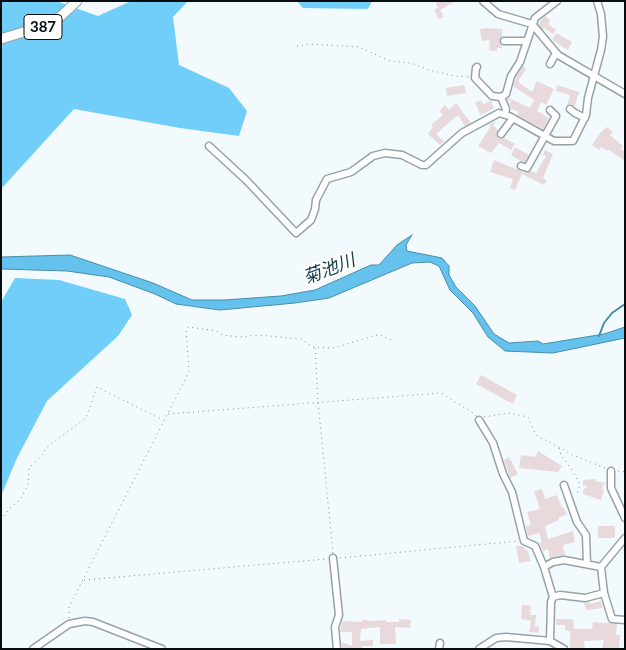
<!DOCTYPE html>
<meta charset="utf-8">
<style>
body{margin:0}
#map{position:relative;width:626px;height:650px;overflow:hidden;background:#f2fafe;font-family:Lato,sans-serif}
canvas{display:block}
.frame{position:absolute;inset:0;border:2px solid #090d0f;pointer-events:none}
</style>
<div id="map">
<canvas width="626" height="650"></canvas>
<div class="frame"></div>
</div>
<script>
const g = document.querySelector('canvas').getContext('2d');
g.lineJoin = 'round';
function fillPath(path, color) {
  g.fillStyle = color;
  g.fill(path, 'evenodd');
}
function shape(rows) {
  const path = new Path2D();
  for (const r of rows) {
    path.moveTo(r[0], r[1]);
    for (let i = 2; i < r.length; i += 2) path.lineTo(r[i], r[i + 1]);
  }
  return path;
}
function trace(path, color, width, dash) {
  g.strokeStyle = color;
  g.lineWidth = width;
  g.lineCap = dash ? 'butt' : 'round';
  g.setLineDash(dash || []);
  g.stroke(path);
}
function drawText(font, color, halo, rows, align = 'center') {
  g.font = font + ' Lato,"Noto Sans JP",sans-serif';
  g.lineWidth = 5;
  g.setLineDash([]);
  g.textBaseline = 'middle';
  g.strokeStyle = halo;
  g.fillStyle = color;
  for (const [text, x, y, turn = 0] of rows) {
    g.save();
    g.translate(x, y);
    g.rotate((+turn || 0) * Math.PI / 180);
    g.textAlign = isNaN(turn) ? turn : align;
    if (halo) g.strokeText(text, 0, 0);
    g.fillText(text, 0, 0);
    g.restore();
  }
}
fillPath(shape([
 [1,1,56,1,98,16,131,1,188,1,173,17,179,65,229,88,247,111,239,136,180,128,74,109,1,189],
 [297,1,372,1,368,9,303,8],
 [15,278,59,280,125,299,132,315,118,336,47,401,17,458,1,496,1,302]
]), '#71cef9');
const water = shape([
 [412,235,406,245,407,251,442,258,449,266,449,275,456,287,475,306,494,334,509,343,538,341,543,344,604,334,625,327,625,338,553,353,505,351,488,337,473,313,450,290,439,266,430,262,412,263,329,298,295,303,220,310,176,304,155,294,109,277,67,271,1,269,1,257,70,255,153,283,192,300,224,300,281,296,315,290,371,265,379,265,397,245,412,235]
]);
fillPath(water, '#64c2ec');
trace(water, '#498caa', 1);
trace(shape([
 [599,336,604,323,612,313,625,304]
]), '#498caa', 2);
fillPath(shape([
 [435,1,456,1,440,10,444,17,439,19,434,10,438,8],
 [545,16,550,20,548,24,556,30,553,34,544,28,543,30,538,24],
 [486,28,502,29,502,36,499,41,502,48,497,48,497,51,489,50,490,40,482,41,480,29],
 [556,33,572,42,568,50,552,40],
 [523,66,526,69,518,81,521,84,532,92,537,81,554,89,546,105,541,102,537,111,549,118,543,129,517,115,518,112,511,108,509,103,512,100,508,101,507,99,509,98,530,108,534,100,513,86,516,78],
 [464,85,466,93,447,96,446,88],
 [557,85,579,92,575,106,570,104,567,105,570,95,556,91],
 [481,100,483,104,491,101,494,108,481,115,475,103],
 [456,103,471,123,465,126,458,115,436,134,444,141,440,145,428,134,433,127,431,125,443,115,439,111,445,105,449,110],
 [494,122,495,123,493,125,498,130,496,134,498,138,501,139,504,138,515,144,511,150,499,143,491,153,478,146,491,126,488,125],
 [607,127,613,132,610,135,623,146,621,149,625,152,625,161,609,150,608,151,601,147,599,150,592,145,600,133],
 [515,147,529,155,525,162,520,161,511,155],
 [545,150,553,154,543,178,547,180,544,185,522,174,515,190,510,188,513,179,490,172,494,160,525,173,531,171,536,173,546,156,543,155],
 [481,375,517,395,513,404,476,384],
 [538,451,562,466,558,472,519,468,521,455,535,457],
 [509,457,518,474,510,478,504,460],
 [596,479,595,481,606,483,603,485,602,489,604,490,601,500,583,494,583,490,588,486,583,486,583,480],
 [542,489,545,499,557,495,562,508,563,507,567,514,558,518,559,520,545,526,548,539,573,531,575,542,563,545,565,555,550,558,548,549,543,551,539,543,542,542,539,533,528,536,526,526,531,525,527,512,540,509,534,491],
 [598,526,615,526,615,538,598,538],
 [516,546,522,546,524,547,525,550,527,549,531,561,519,563],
 [601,601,603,608,586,610,584,603,589,602,590,604],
 [522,605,531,606,530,615,536,615,535,626,539,627,539,633,529,632,531,621,521,619],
 [399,619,411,620,410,628,395,627,396,644,380,644,380,627,369,628,361,629,360,641,373,640,373,646,362,646,362,649,342,649,342,642,352,646,352,632,340,632,342,621,362,622,362,620,369,620,369,621,386,620,386,622,399,622],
 [556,619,573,619,574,629,592,629,593,622,617,624,616,635,620,635,619,649,602,649,604,640,584,641,585,649,570,649,570,631,565,630,565,625,556,625]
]), '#e8d9dc');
const minor = shape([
 [483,1,498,14,532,24,558,55,625,94],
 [504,41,526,41],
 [550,64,556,53],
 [477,67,476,68,475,78,492,96,501,97,506,94,511,76,520,62,535,18,557,1],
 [501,97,506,109,505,114],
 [570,109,575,113,585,118],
 [501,134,513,118],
 [209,146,246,180,296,233,311,220,315,209,316,200,327,179,351,172,373,156,385,153,402,155,422,165,426,165,462,133,499,113,509,116,554,141,573,141,586,115,588,98,601,50,603,37,601,14,597,1],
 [521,166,527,168,556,116,550,110],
 [479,420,493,443,503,474,512,492,524,541,535,546,544,567,553,597,551,602,550,641],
 [611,471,611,488,625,518],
 [564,485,577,522,586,535,587,564],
 [625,538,601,567,604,593,612,619,625,620],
 [333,558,339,615,335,627,337,649],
 [544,567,553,562,564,560,601,567],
 [553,597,560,595,585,598,604,593],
 [33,649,69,624,85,621,93,622,162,649],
 [439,649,440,643],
 [479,649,496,638,506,637,550,641,564,649]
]);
const highway = shape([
 [1,39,46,25,61,16,77,1]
]);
trace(minor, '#96a2a8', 9);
trace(highway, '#96a2a8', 11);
trace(shape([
 [297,46,310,44,359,47,390,61,411,63,429,70,455,76,469,77],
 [315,348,318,402,333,553],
 [168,414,441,393,473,413,476,416],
 [484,417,509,413,528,417,536,435,573,455,605,468],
 [559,448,561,455,570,467,580,484,578,492,573,492],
 [618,471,625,472],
 [1,520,9,509,20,500,28,485,29,469,31,466,43,454,46,448,86,418,97,387,163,420],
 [340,558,518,541],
 [84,580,326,559],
 [69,618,69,607,189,372,186,329,188,327,211,330,216,331,223,335,240,337,258,335,301,339,313,347,333,348,377,335,381,335,391,340]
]), '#81878a', 1, [1, 4]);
trace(minor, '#fff', 6);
trace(highway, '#fff', 9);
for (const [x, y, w] of [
 [43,27,38]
]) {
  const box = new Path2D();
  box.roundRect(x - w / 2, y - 12.5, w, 25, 4);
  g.fillStyle = '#fff';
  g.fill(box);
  trace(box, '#090d0f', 1);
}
drawText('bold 15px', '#090d0f', null, [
 ["387",43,27]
]);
drawText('italic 18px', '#133c4e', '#fff', [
 ["菊池川",329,269,-21]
]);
</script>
